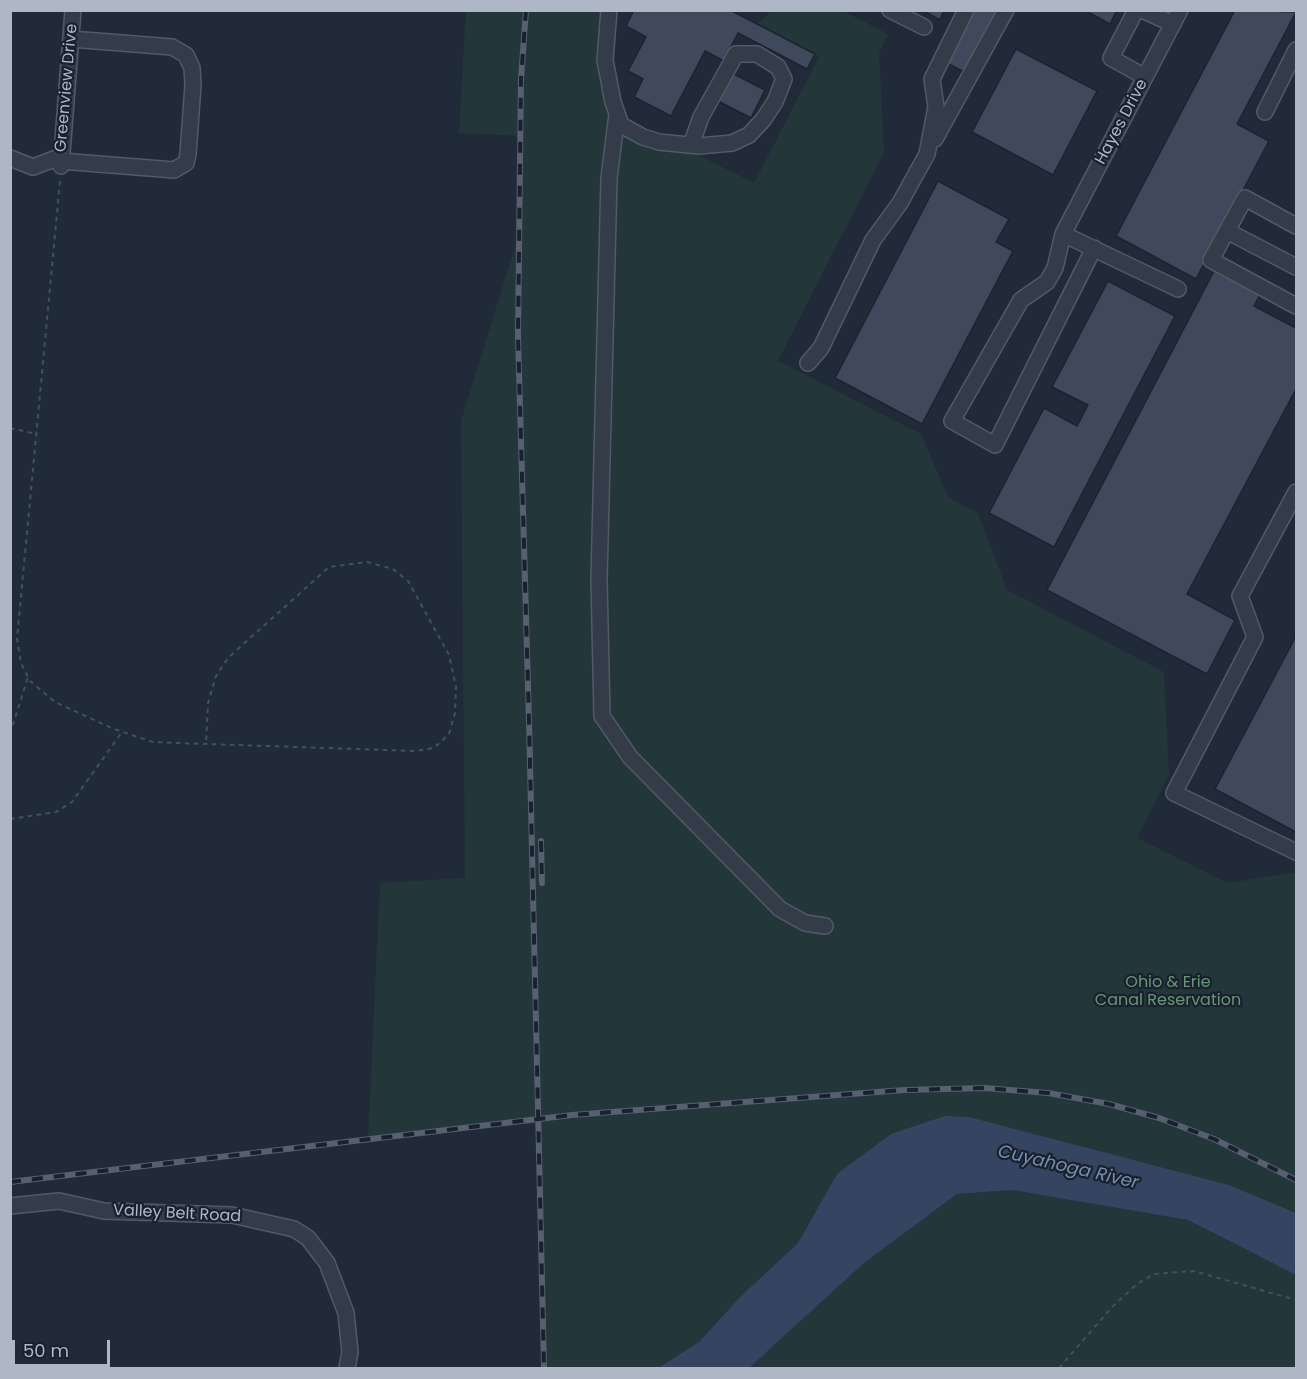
<!DOCTYPE html>
<style>
body{margin:0}
#map{position:relative;width:1307px;height:1379px;overflow:hidden;background:#212a39;font-family:Poppins,sans-serif}
canvas{display:block}
.frame{position:absolute;inset:0;border:12px solid #afb6c5;pointer-events:none}
.scale{position:absolute;left:12px;top:1340px;width:98px;height:27px;box-sizing:border-box;border:3px solid #afb6c5;border-top:0;padding-left:8px;font-size:18px;line-height:21px;white-space:nowrap;color:#afb6c5;-webkit-text-stroke:4px #1a212e;paint-order:stroke}
</style>
<div id="map">
<canvas width="1307" height="1379"></canvas>
<div class="frame"></div>
<div class="scale">50 m</div>
</div>
<script>
const g = document.querySelector('canvas').getContext('2d');
g.lineJoin = 'round';
function fillPath(path, color) {
  g.fillStyle = color;
  g.fill(path, 'evenodd');
}
function shape(rows) {
  const path = new Path2D();
  for (const r of rows) {
    path.moveTo(r[0], r[1]);
    for (let i = 2; i < r.length; i += 2) path.lineTo(r[i], r[i + 1]);
  }
  return path;
}
function trace(path, color, width, dash) {
  g.strokeStyle = color;
  g.lineWidth = width;
  g.lineCap = dash ? 'butt' : 'round';
  g.setLineDash(dash || []);
  g.stroke(path);
}
function drawText(font, color, halo, rows, align = 'center') {
  g.font = font + ' Poppins,sans-serif';
  g.lineWidth = 4.5;
  g.setLineDash([]);
  g.textBaseline = 'middle';
  g.strokeStyle = halo;
  g.fillStyle = color;
  for (const [text, x, y, turn = 0] of rows) {
    g.save();
    g.translate(x, y);
    g.rotate((+turn || 0) * Math.PI / 180);
    g.textAlign = isNaN(turn) ? turn : align;
    if (halo) g.strokeText(text, 0, 0);
    g.fillText(text, 0, 0);
    g.restore();
  }
}
fillPath(shape([
 [466,11,609,11,605,60,617,114,754,183,819,57,757,24,771,11,843,11,888,34,879,53,884,152,778,361,921,434,948,497,978,513,1007,590,1164,672,1169,775,1137,838,1228,883,1296,872,1296,1213,1229,1185,1116,1157,837,1174,798,1243,740,1297,699,1342,658,1368,544,1368,538,1119,368,1139,380,883,465,878,461,421,519,234,521,136,459,133],
 [1012,1190,1188,1220,1296,1275,1296,1368,744,1368,765,1353,864,1263,957,1194]
]), '#23363a');
fillPath(shape([
 [945,1116,969,1117,1229,1185,1296,1213,1296,1275,1188,1220,1012,1190,957,1194,864,1263,749,1368,658,1368,699,1342,740,1297,798,1243,837,1174,891,1134]
]), '#354460');
const building = shape([
 [634,10,730,10,815,54,807,69,738,33,724,61,705,51,671,116,634,97,643,79,628,71,646,37,626,26,634,10],
 [922,10,944,10,940,20,922,10],
 [973,10,1000,10,966,73,945,62,973,10],
 [1084,10,1117,10,1110,24,1084,10],
 [1235,10,1296,12,1237,124,1269,141,1196,279,1116,236,1235,10],
 [1016,49,1097,91,1053,175,972,132,1016,49],
 [732,73,765,90,751,118,718,101,732,73],
 [938,181,1009,219,996,242,1013,251,922,424,835,378,938,181],
 [1214,271,1260,295,1254,306,1296,328,1296,389,1187,594,1235,620,1207,674,1047,590,1214,271],
 [1108,281,1175,316,1054,547,989,513,1044,408,1077,426,1088,405,1052,387,1108,281],
 [1296,636,1296,832,1215,789,1296,636]
]);
fillPath(building, '#40495b');
trace(building, '#1c2330', 1.5);
const minor = shape([
 [609,10,605,60,613,102,621,125,643,137,659,142,699,146,732,143,749,135,763,120,775,102,784,79,778,67,757,54,736,54,701,117,691,145],
 [890,10,924,27],
 [1136,10,1111,58,1145,77],
 [1142,10,1173,24],
 [1265,112,1296,50],
 [617,114,609,178,599,579,602,716,630,757,780,909,805,923,825,926],
 [935,139,1006,10],
 [10,158,33,167,62,156],
 [61,161,174,170,186,163,188,154,193,85,192,68,186,55,172,47,71,39],
 [61,166,73,10],
 [1296,226,1245,198,1211,260,1296,306],
 [1227,231,1296,267],
 [1063,234,1178,289],
 [1094,248,995,445,952,421,1021,300,1047,282,1055,268,1063,234,1180,10],
 [808,363,821,348,873,240,900,203,927,154,936,107,932,79,966,10],
 [1296,492,1240,596,1255,637,1174,793,1296,852],
 [10,1206,59,1201,104,1211,232,1215,294,1229,308,1238,327,1263,346,1313,350,1352,347,1368]
]);
trace(minor, '#525967', 18);
trace(shape([
 [60,181,17,639,21,663,30,681,55,702,114,729,153,742,178,743,206,744,416,751,434,748,449,734,455,713,456,687,449,655,408,581,393,569,367,562,329,567,228,658,216,676,208,703,206,744],
 [10,428,36,434],
 [10,734,28,677],
 [10,819,56,812,72,802,122,732],
 [1059,1368,1113,1306,1137,1284,1154,1274,1194,1271,1296,1300]
]), '#415357', 2, [4.5, 4.5]);
trace(minor, '#353c49', 15);
const rail = shape([
 [526,10,521,79,518,336,529,721,544,1368],
 [541,841,542,883],
 [10,1182,572,1115,904,1090,985,1088,1048,1093,1109,1104,1159,1118,1214,1139,1296,1180]
]);
trace(rail, '#575f70', 6);
trace(rail, '#1a212e', 4, [11]);
drawText('16px', '#afb6c5', '#1a212e', [
 ["Greenview Drive",67,88,-85],
 ["Hayes Drive",1122,122,-62],
 ["Valley Belt Road",177,1214,3]
]);
drawText('16px', '#679675', '#1a212e', [
 ["Ohio & Erie",1168,983],
 ["Canal Reservation",1168,1001]
]);
drawText('italic 18px', '#778bae', '#1a212e', [
 ["Cuyahoga River",1068,1168,13]
]);
</script>
